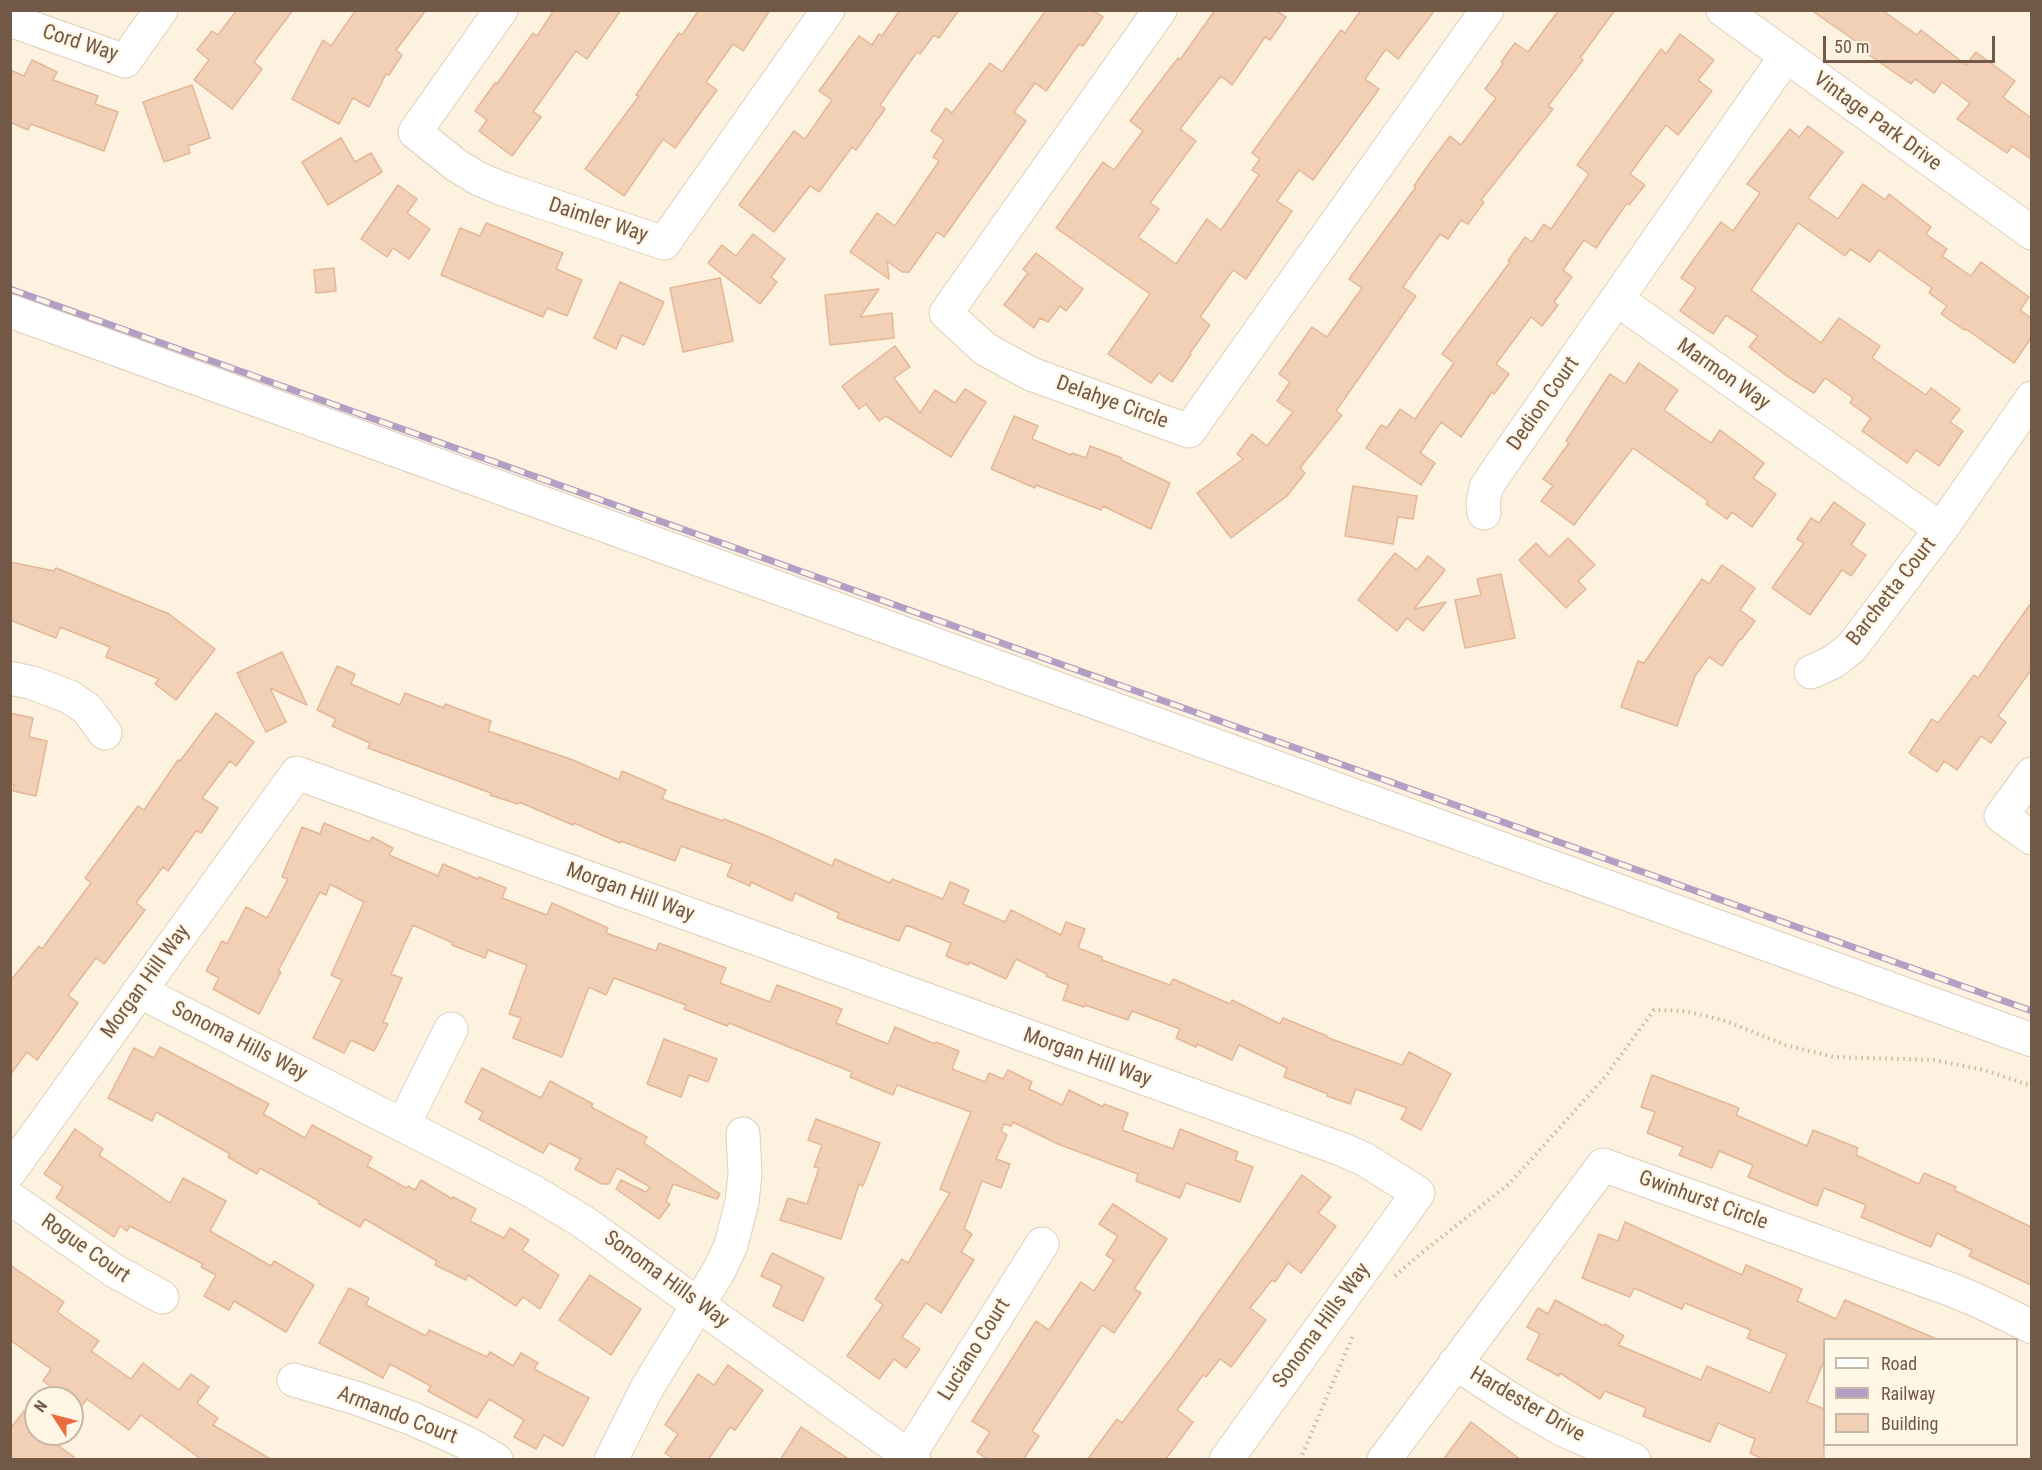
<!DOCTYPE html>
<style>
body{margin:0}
#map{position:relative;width:2042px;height:1470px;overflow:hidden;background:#fcf2df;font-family:"Roboto Condensed",sans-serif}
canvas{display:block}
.frame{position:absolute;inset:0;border:12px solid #725847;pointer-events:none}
.legend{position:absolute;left:1823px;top:1338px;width:195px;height:108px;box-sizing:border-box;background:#fff6e5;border:2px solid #c7b7a6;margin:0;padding:8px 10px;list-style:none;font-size:18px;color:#725847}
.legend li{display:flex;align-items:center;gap:12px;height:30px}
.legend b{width:30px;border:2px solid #c7b7a6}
.north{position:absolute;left:24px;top:1386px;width:60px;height:60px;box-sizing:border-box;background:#fff6e5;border:2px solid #c7b7a6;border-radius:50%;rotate:306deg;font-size:16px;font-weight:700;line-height:24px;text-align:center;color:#725847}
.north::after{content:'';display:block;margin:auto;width:21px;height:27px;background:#e86d42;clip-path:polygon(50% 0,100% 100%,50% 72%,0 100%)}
.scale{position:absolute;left:1823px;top:36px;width:172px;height:27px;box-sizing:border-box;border:3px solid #725847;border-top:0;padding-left:8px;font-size:18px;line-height:21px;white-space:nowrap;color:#725847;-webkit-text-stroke:4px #fff6e5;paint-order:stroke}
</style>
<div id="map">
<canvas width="2042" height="1470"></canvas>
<div class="frame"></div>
<ul class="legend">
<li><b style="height:8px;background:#fff"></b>Road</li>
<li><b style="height:8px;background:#b49fc4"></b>Railway</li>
<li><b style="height:16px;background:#f1d0b6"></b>Building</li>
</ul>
<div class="north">N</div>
<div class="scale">50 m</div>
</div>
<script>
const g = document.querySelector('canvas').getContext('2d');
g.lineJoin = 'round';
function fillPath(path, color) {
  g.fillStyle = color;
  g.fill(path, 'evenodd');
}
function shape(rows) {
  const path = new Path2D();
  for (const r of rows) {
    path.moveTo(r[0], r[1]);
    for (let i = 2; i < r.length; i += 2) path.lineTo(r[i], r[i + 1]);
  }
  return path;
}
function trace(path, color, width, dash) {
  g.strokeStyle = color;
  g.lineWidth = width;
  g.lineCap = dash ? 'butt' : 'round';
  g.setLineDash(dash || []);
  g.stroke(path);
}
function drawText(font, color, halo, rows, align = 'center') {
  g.font = font + ' "Roboto Condensed",sans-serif';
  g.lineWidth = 4.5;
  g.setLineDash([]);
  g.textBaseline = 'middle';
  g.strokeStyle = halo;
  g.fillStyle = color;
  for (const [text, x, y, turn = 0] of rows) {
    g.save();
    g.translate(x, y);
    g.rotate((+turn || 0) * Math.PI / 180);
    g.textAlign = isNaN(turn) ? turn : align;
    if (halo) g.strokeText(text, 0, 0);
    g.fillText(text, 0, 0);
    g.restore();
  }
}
const building = shape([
 [237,10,293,10,254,62,262,69,232,109,194,80,209,60,197,50,212,31,218,35,237,10],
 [356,10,426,10,396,50,402,55,389,75,386,74,369,107,353,98,339,124,292,99,323,40,331,46,356,10],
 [554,10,621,10,587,59,576,51,533,112,541,117,512,156,479,131,487,120,475,111,495,83,497,84,533,33,537,36,554,10],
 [699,10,770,10,743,51,733,44,706,82,717,90,675,148,663,139,624,196,585,169,639,96,636,95,679,33,682,35,699,10],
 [900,10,959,10,939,38,934,35,920,54,917,52,880,105,885,109,856,150,852,147,819,192,810,186,774,232,739,205,794,131,805,139,832,100,819,91,859,36,872,45,879,34,882,36,900,10],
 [1046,10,1092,10,1103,17,1083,46,1079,44,1046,91,1035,83,1014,112,1026,121,944,237,937,232,909,272,902,272,887,261,889,279,850,252,877,213,895,226,939,161,933,157,944,140,931,131,946,108,952,113,990,63,1002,72,1046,10],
 [1215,10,1275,10,1286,17,1270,40,1265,37,1232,85,1221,76,1180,129,1196,141,1150,203,1159,209,1138,237,1176,264,1207,219,1221,230,1259,175,1252,170,1260,159,1252,153,1341,30,1345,33,1361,10,1435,10,1398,59,1386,49,1365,79,1379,89,1313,180,1299,170,1277,201,1292,211,1246,279,1233,270,1200,317,1210,325,1190,353,1191,354,1172,382,1159,373,1151,383,1108,354,1150,294,1056,228,1103,162,1114,170,1143,131,1130,121,1178,58,1180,60,1215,10],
 [1559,10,1615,10,1580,58,1583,60,1548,106,1553,109,1481,200,1484,202,1468,224,1461,220,1448,239,1440,234,1403,287,1416,296,1336,411,1342,415,1300,468,1305,473,1287,496,1231,538,1197,493,1243,459,1237,454,1252,434,1267,446,1293,412,1277,401,1290,382,1279,374,1312,327,1327,337,1362,288,1349,279,1416,187,1414,186,1429,164,1450,136,1461,145,1496,98,1485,89,1503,64,1501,62,1515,43,1528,52,1559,10],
 [1811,10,1882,10,1917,35,1921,30,1966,65,1976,52,2015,81,2003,97,2031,118,2031,159,2012,146,2007,153,1957,119,1970,103,1942,82,1934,93,1915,79,1911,84,1859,48,1861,45,1811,10],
 [1680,34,1714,60,1698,80,1712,91,1678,135,1666,125,1645,153,1630,174,1645,185,1629,205,1627,203,1596,248,1584,240,1563,270,1572,277,1554,302,1558,305,1542,326,1531,317,1496,364,1509,374,1494,394,1492,392,1461,437,1441,422,1420,453,1435,463,1421,485,1366,448,1381,425,1387,428,1400,409,1415,419,1454,363,1442,354,1510,262,1508,261,1525,237,1532,242,1544,224,1551,229,1589,174,1577,165,1661,49,1666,54,1680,34],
 [32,60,57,72,53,80,98,96,95,104,118,112,104,151,31,124,28,130,10,122,10,70,24,76,32,60],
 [192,85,210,138,188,146,190,153,164,162,143,102,192,85],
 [1808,126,1843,152,1808,198,1838,219,1863,184,1885,200,1889,194,1931,227,1926,234,1947,249,1942,256,1971,276,1981,262,2029,297,2020,310,2031,318,2031,338,2014,363,1966,329,1964,330,1941,314,1947,306,1929,293,1932,288,1879,250,1870,262,1850,249,1845,256,1798,223,1751,290,1821,343,1839,318,1880,346,1872,358,1926,395,1931,388,1960,409,1950,422,1963,431,1939,466,1916,450,1907,463,1862,431,1871,418,1850,403,1853,398,1825,378,1814,393,1787,376,1749,347,1758,336,1726,315,1713,334,1680,311,1696,288,1681,278,1694,259,1721,222,1733,231,1760,193,1747,184,1790,129,1799,137,1808,126],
 [341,138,355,162,371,153,382,172,328,205,302,162,341,138],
 [398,185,417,199,407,213,430,229,409,259,393,248,387,257,361,239,398,185],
 [486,223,563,253,556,269,582,280,567,316,547,308,543,317,441,275,460,228,480,236,486,223],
 [753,234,785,259,771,277,777,282,760,304,708,263,722,245,736,256,753,234],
 [1036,253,1083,289,1066,311,1060,306,1048,322,1040,318,1034,328,1004,305,1028,273,1023,269,1036,253],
 [334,268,336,291,316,293,314,270,334,268],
 [720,278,733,341,683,352,670,288,720,278],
 [620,282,664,302,644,345,622,335,616,349,594,338,620,282],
 [879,289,860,317,892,313,894,338,830,345,825,295,879,289],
 [895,346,910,367,894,378,920,413,935,390,955,403,965,389,986,402,951,457,886,416,879,421,866,404,859,409,842,386,895,346],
 [1639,363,1678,390,1664,410,1711,443,1720,430,1764,463,1753,478,1776,494,1752,527,1732,512,1727,519,1706,504,1708,501,1633,448,1574,525,1541,501,1553,486,1543,479,1569,443,1566,441,1610,374,1625,384,1639,363],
 [1014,416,1038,426,1032,439,1071,455,1072,453,1086,458,1090,446,1122,458,1121,460,1170,483,1151,529,1103,506,1101,510,1036,485,1035,488,991,469,1014,416],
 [1353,486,1417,496,1413,519,1398,517,1393,544,1345,536,1353,486],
 [1834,502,1865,524,1851,545,1866,555,1851,576,1842,570,1810,615,1772,588,1804,543,1797,539,1811,518,1819,523,1834,502],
 [1568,538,1595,565,1578,581,1586,589,1566,608,1519,560,1536,543,1549,557,1568,538],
 [1395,553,1417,570,1428,556,1445,570,1414,609,1446,602,1423,631,1407,618,1397,631,1358,600,1395,553],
 [10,562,54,571,56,568,169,614,215,649,176,700,155,684,159,679,106,657,110,647,60,627,56,638,10,620,10,562],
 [1722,565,1755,588,1740,610,1755,621,1741,640,1740,639,1722,666,1709,657,1695,676,1677,726,1621,707,1638,661,1644,663,1702,579,1709,584,1722,565],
 [1501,574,1515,638,1465,648,1455,600,1481,595,1477,579,1501,574],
 [2031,603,2031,670,1998,716,2006,722,1991,743,1981,736,1957,770,1944,761,1937,772,1909,753,1932,719,1938,723,1974,675,1978,678,2031,603],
 [282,652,307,705,270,688,286,722,266,732,237,673,282,652],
 [337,666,355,674,351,684,400,705,405,693,444,708,445,704,491,721,488,731,573,760,619,780,622,771,666,790,662,799,723,821,724,819,769,837,832,866,835,859,890,883,892,879,943,899,950,882,969,890,963,904,1005,922,1011,910,1061,935,1066,922,1085,929,1078,948,1102,957,1102,960,1170,985,1173,979,1230,1004,1232,1000,1280,1024,1283,1018,1327,1036,1326,1037,1402,1065,1409,1052,1451,1074,1421,1130,1401,1119,1407,1108,1356,1089,1350,1104,1327,1096,1328,1094,1284,1077,1287,1068,1239,1045,1232,1060,1197,1044,1196,1047,1176,1038,1180,1029,1132,1011,1128,1020,1085,1005,1084,1007,1063,1000,1068,985,1046,976,1047,974,1016,959,1006,979,969,962,968,965,946,956,951,943,906,925,899,941,837,918,839,913,795,893,792,901,751,882,750,886,727,876,732,864,681,846,675,861,621,841,620,843,574,823,573,825,519,802,518,804,490,795,491,793,368,748,370,743,332,726,336,719,317,710,337,666],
 [10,713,33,718,29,737,47,741,36,796,13,791,14,785,10,784,10,713],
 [216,713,254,742,236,766,230,761,202,798,218,808,201,833,196,831,168,871,163,867,136,903,145,910,104,964,96,958,68,995,78,1003,37,1060,27,1052,10,1075,10,981,39,946,42,949,91,883,85,878,138,806,144,810,178,760,180,761,216,713],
 [324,823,370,842,372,837,393,848,389,855,438,876,443,864,478,879,479,877,506,888,502,898,547,915,552,903,608,928,606,933,656,951,659,943,726,968,720,983,770,1002,777,985,842,1009,836,1023,888,1044,895,1027,935,1044,936,1042,959,1051,952,1069,985,1082,989,1073,1003,1079,1008,1070,1032,1082,1029,1089,1062,1105,1069,1090,1103,1107,1104,1104,1128,1113,1122,1130,1173,1149,1180,1129,1238,1152,1235,1160,1253,1167,1240,1202,1186,1183,1180,1198,1136,1181,1138,1174,1058,1144,1013,1122,1011,1126,1004,1124,1001,1131,1007,1135,996,1159,1010,1164,1001,1188,982,1181,964,1229,972,1234,961,1252,974,1260,941,1313,926,1303,902,1337,920,1349,906,1368,894,1359,879,1379,847,1356,883,1305,875,1299,902,1259,908,1263,950,1193,940,1189,971,1112,897,1085,893,1095,850,1077,852,1072,729,1023,727,1026,684,1009,686,1005,614,978,606,995,589,987,562,1057,513,1038,521,1018,509,1014,527,965,488,950,485,958,452,945,453,943,413,925,391,974,402,978,383,1022,388,1024,374,1051,351,1040,344,1053,313,1038,342,980,331,975,364,902,330,884,326,895,320,892,278,971,281,972,259,1014,213,989,219,978,206,971,222,941,227,944,246,907,267,918,288,879,282,877,302,827,320,834,324,823],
 [664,1039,717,1059,708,1082,689,1075,681,1097,647,1084,664,1039],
 [160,1047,269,1104,263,1114,305,1138,312,1125,372,1157,367,1166,406,1188,408,1186,415,1190,421,1180,452,1199,453,1197,476,1209,470,1221,504,1238,510,1228,529,1240,522,1250,559,1275,540,1309,523,1297,516,1306,468,1275,466,1280,435,1265,437,1261,365,1219,360,1227,318,1203,319,1201,260,1168,257,1174,228,1157,230,1154,156,1112,152,1121,108,1098,134,1048,154,1058,160,1047],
 [482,1068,541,1098,550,1081,593,1104,591,1107,647,1137,644,1143,720,1194,717,1199,673,1184,666,1202,670,1204,659,1219,616,1189,621,1180,646,1192,650,1187,617,1168,609,1184,602,1184,575,1169,581,1159,549,1143,543,1153,479,1119,483,1112,465,1102,482,1068],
 [1652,1075,1739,1108,1736,1115,1807,1146,1813,1130,1858,1148,1856,1155,1919,1184,1924,1173,1956,1187,1954,1190,2031,1227,2031,1285,1969,1256,1972,1250,1937,1233,1931,1247,1861,1217,1866,1205,1824,1188,1817,1206,1748,1177,1753,1165,1719,1151,1712,1168,1679,1155,1683,1147,1647,1133,1655,1112,1641,1107,1652,1075],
 [816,1119,880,1143,863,1186,859,1184,841,1239,780,1220,788,1198,807,1204,819,1168,814,1167,822,1145,808,1140,816,1119],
 [75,1129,103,1149,99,1155,170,1203,183,1178,226,1201,210,1231,271,1266,274,1261,314,1285,286,1332,234,1301,229,1310,204,1296,216,1275,201,1267,203,1264,130,1226,127,1231,120,1226,114,1237,56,1198,63,1187,44,1174,75,1129],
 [1302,1175,1331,1197,1318,1213,1336,1226,1301,1273,1288,1263,1275,1282,1272,1280,1250,1308,1266,1320,1231,1367,1220,1359,1206,1377,1203,1375,1177,1410,1193,1422,1165,1460,1087,1460,1117,1419,1122,1423,1175,1353,1302,1175],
 [1113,1204,1167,1239,1134,1289,1141,1293,1114,1333,1102,1325,1032,1431,1039,1436,1023,1460,988,1460,977,1452,990,1432,972,1421,1036,1321,1049,1330,1081,1282,1094,1291,1114,1260,1106,1255,1118,1236,1099,1224,1113,1204],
 [1625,1222,1742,1275,1746,1265,1802,1289,1797,1301,1836,1319,1845,1300,1939,1340,1824,1340,1824,1361,1807,1402,1824,1409,1824,1460,1764,1460,1750,1453,1755,1439,1718,1423,1710,1442,1643,1416,1646,1408,1605,1391,1600,1399,1560,1373,1559,1376,1527,1359,1540,1334,1527,1327,1538,1308,1548,1314,1555,1300,1604,1326,1605,1324,1624,1336,1618,1345,1701,1380,1707,1366,1770,1393,1787,1354,1747,1338,1751,1330,1685,1303,1682,1309,1634,1288,1630,1297,1582,1278,1599,1234,1618,1241,1625,1222],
 [772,1253,824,1278,803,1321,773,1306,782,1286,761,1276,772,1253],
 [10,1265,64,1302,57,1312,99,1341,91,1351,131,1379,143,1363,179,1390,191,1374,209,1387,197,1403,218,1418,213,1425,272,1460,202,1460,141,1415,129,1430,87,1399,80,1408,72,1402,72,1398,67,1398,43,1381,51,1369,10,1340,10,1265],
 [590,1275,641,1309,611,1355,559,1320,590,1275],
 [349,1288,369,1298,366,1305,426,1336,429,1330,487,1357,490,1352,513,1366,521,1353,538,1363,534,1369,589,1398,563,1446,544,1435,536,1449,514,1437,524,1420,489,1399,477,1418,428,1391,431,1386,390,1364,383,1378,319,1343,349,1288],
 [728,1365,763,1390,735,1430,730,1427,708,1460,675,1460,665,1453,678,1434,665,1425,698,1374,714,1385,728,1365],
 [24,1411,36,1420,36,1434,68,1434,59,1446,78,1460,10,1460,10,1429,24,1411],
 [1471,1422,1521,1460,1443,1460,1471,1422],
 [801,1427,850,1460,780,1460,801,1427]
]);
fillPath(building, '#f1d0b6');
trace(building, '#e4b797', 1.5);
const minor = shape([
 [501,10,415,132,456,165,479,179,503,189,664,243,828,10],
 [1160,10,946,313,985,349,1031,374,1189,431,1487,10],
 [1723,10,2032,233],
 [10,20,125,61,161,10],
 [1618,300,1941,529],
 [10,311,2032,1040],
 [1484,513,1483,503,1486,488,1492,478,1786,56],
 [1811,672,1833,662,1852,647,1941,529,2032,398],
 [10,678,33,683,70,697,87,709,105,733],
 [2032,774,2001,816,2032,838],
 [139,991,532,1191,582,1221,914,1460],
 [403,1125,451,1029],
 [10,1171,297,773,1341,1149,1364,1159,1418,1193,1226,1460],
 [10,1198,113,1270,162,1297],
 [1455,1363,1515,1402,1563,1430,1634,1460],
 [294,1380,356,1398,411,1418,465,1442,496,1460],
 [611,1460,647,1388,720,1269,731,1245,742,1202,745,1174,743,1134],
 [906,1460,1042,1244],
 [1384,1460,1603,1165,1952,1290,1981,1302,2032,1327]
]);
trace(minor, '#e0cebb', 35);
trace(shape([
 [1395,1276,1420,1254,1509,1184,1605,1077,1654,1010,1686,1011,1726,1021,1785,1045,1834,1057,1934,1060,1984,1070,2032,1086],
 [1300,1460,1354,1333]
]), '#d6b39a', 4, [1.5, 4.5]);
trace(minor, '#fff', 33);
const rail = shape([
 [10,289,2032,1011]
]);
trace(rail, '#b49fc4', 7);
trace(rail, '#fff6e5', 4.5, [14]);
drawText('21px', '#725847', '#fff6e5', [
 ["Cord Way",80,44,18],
 ["Vintage Park Drive",1877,122,36],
 ["Daimler Way",598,221,18],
 ["Marmon Way",1723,375,35],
 ["Delahye Circle",1112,403,20],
 ["Dedion Court",1544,404,-55],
 ["Barchetta Court",1892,592,-52],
 ["Morgan Hill Way",630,893,20],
 ["Morgan Hill Way",146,982,-54],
 ["Sonoma Hills Way",239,1042,27],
 ["Morgan Hill Way",1087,1058,20],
 ["Gwinhurst Circle",1703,1201,20],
 ["Rogue Court",85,1249,35],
 ["Sonoma Hills Way",666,1280,36],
 ["Sonoma Hills Way",1322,1326,-54],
 ["Luciano Court",975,1350,-58],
 ["Hardester Drive",1527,1405,30],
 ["Armando Court",397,1416,21]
]);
</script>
